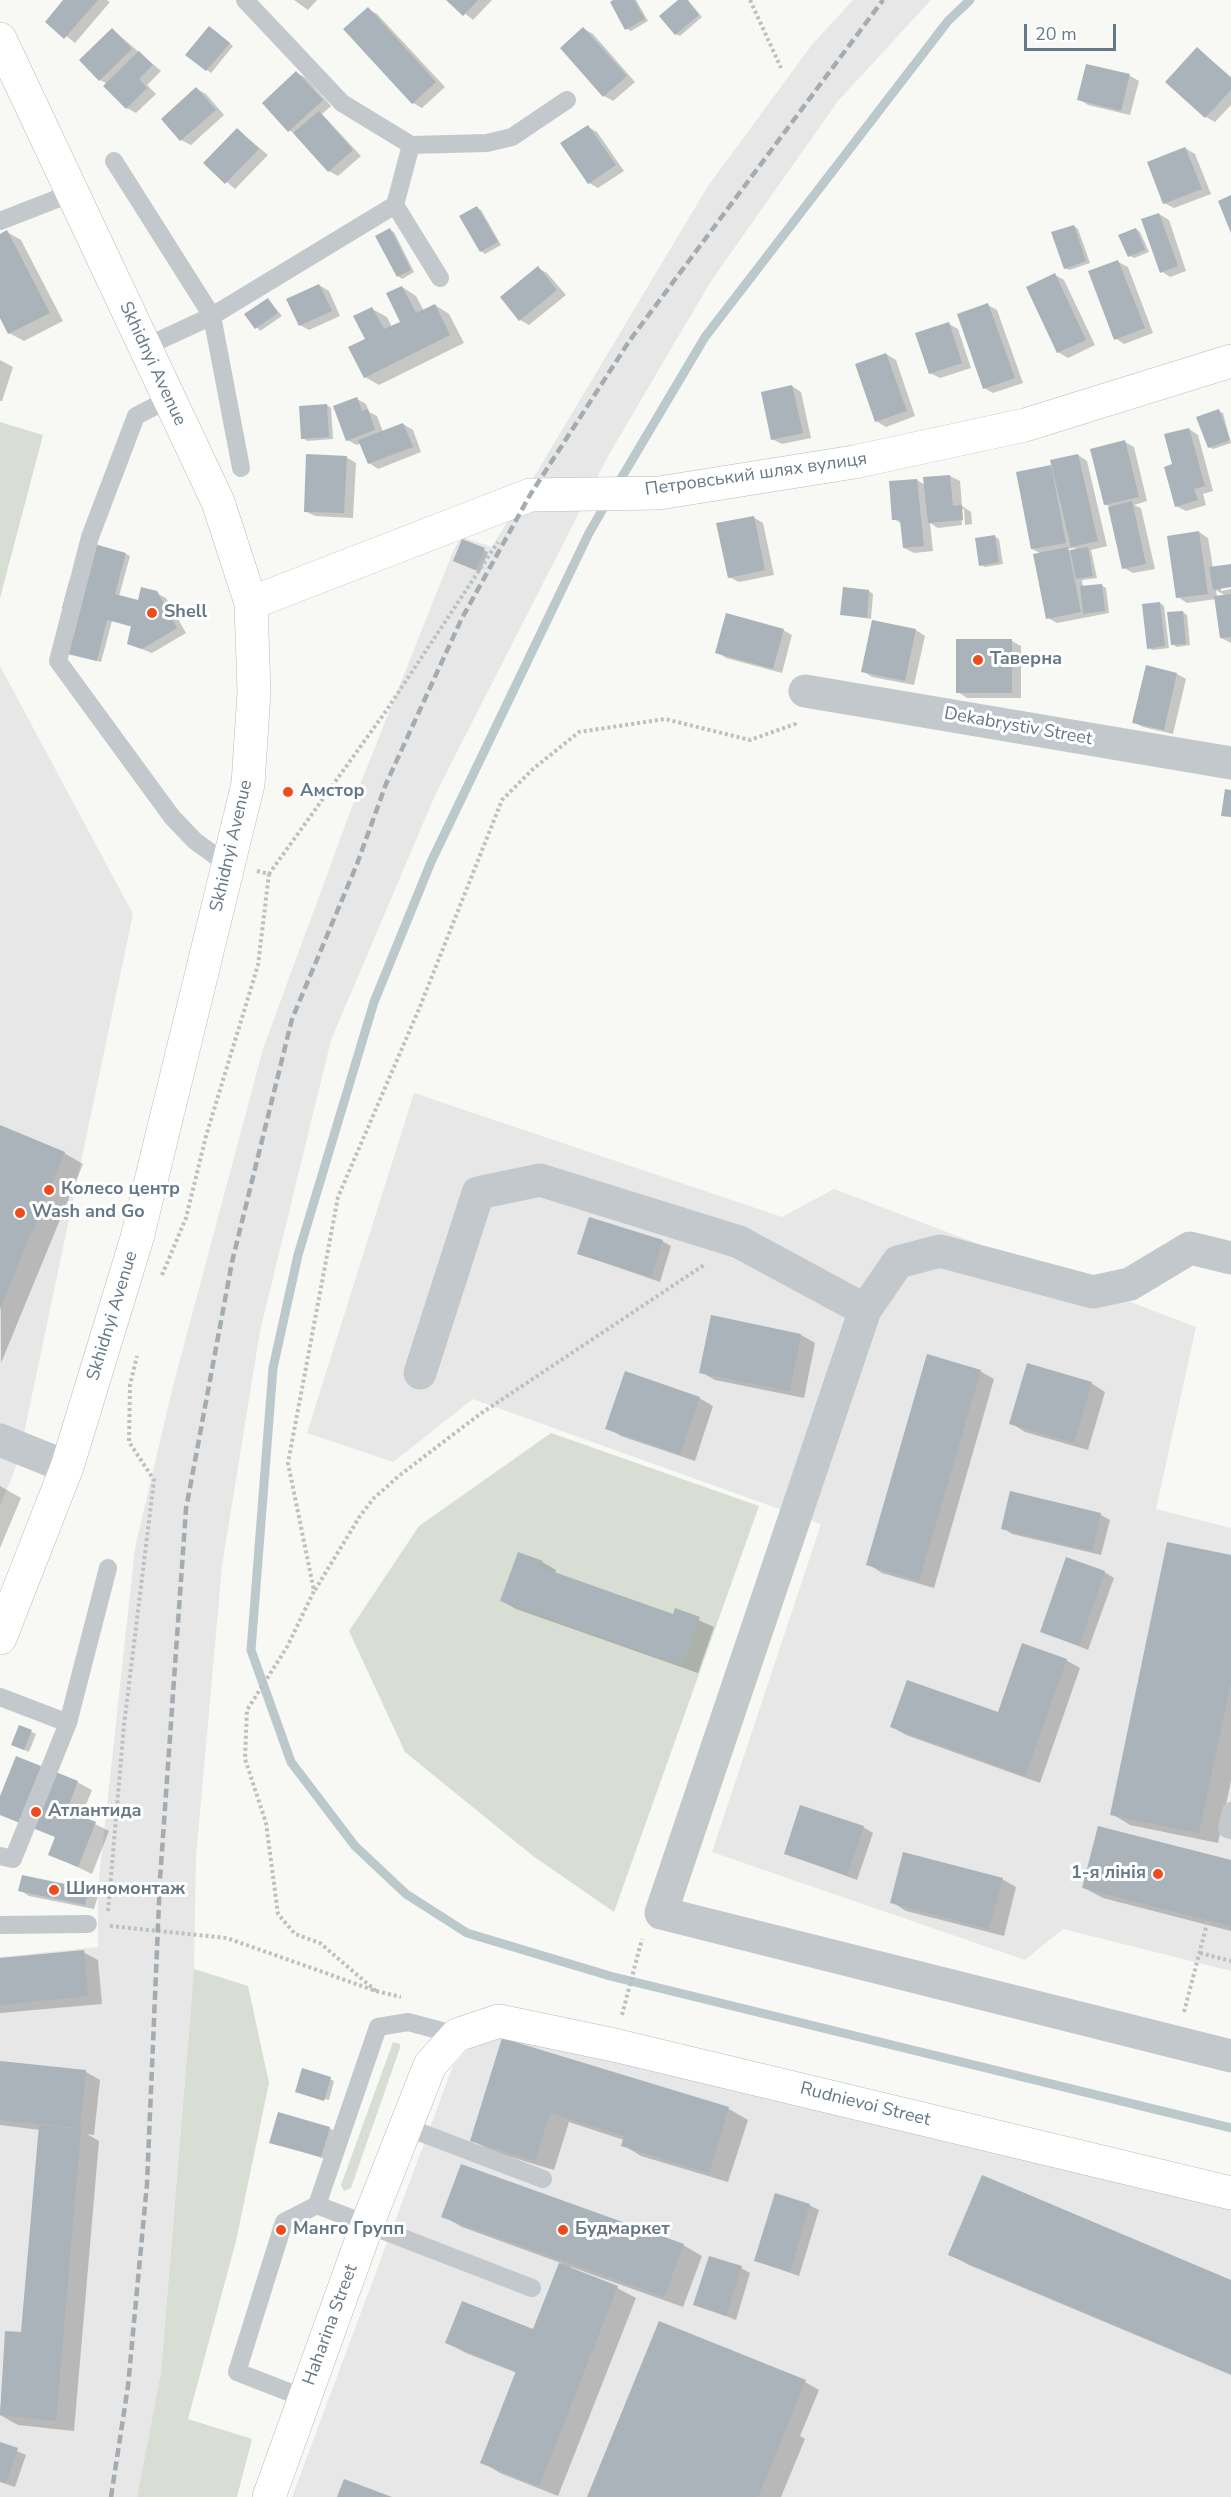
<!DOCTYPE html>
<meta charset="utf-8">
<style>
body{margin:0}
#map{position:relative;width:1231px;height:2497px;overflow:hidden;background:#f8f8f5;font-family:"Nunito Sans",sans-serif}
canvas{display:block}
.scale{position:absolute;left:1024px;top:24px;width:92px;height:27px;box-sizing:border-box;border:3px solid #657988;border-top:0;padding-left:8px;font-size:18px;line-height:21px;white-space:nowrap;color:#657988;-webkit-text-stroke:4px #fff;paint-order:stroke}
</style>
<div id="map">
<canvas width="1231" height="2497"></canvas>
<div class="scale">20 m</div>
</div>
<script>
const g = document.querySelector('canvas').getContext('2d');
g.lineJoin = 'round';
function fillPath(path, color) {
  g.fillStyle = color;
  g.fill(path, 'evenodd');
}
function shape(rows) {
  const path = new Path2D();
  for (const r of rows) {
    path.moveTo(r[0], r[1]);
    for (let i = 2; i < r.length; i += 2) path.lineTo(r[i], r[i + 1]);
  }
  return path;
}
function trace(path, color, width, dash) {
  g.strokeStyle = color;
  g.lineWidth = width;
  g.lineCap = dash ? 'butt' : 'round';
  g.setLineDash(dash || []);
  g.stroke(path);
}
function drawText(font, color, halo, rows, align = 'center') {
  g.font = font + ' "Nunito Sans",sans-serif';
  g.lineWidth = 6;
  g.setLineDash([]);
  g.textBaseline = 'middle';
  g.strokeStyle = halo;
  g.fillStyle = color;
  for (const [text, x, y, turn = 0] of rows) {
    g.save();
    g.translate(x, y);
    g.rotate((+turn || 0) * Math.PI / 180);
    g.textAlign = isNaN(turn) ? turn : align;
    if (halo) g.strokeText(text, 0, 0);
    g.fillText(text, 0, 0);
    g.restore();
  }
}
fillPath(shape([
 [853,0,931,0,838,101,711,281,608,456,436,793,331,1040,260,1331,222,1566,196,1857,194,1969,161,2372,137,2497,0,2497,0,1957,98,1947,98,1888,135,1548,173,1386,263,1049,360,785,454,549,462,537,492,547,708,186,811,46],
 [0,666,133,914,18,1462,0,1506],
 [414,1093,782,1217,834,1189,1196,1327,1156,1509,1231,1528,1231,1971,1063,1929,1025,1960,712,1852,821,1524,473,1399,393,1462,307,1433],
 [500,2033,1231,2207,1231,2497,292,2497,453,2066,471,2046]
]), '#e6e7e6');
fillPath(shape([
 [0,422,43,435,0,598],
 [551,1433,759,1506,614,1912,533,1856,405,1752,349,1631,419,1526],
 [194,1969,248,1986,269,2083,236,2241,188,2419,252,2439,237,2497,137,2497,161,2372],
 [393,2042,400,2044,400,2048,351,2188,344,2191,341,2185]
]), '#d8ded4');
fillPath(shape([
 [65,0,107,0,110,2,75,43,47,21],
 [294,0,317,0,308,10],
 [448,0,492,0,473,20],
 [616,0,636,0,648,21,631,31,627,29],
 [680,0,688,0,702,17,680,36,676,34],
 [368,9,377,14,445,87,422,108,413,103],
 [112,29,161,71,147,85,156,94,136,113,127,108,108,84,100,80],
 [584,29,593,34,635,82,613,101,604,96],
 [214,30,233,46,211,73,187,54],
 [1198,49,1231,77,1231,105,1215,122,1206,117],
 [1087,65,1130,76,1139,81,1130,115,1088,105,1079,99],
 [297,73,306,78,331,106,322,114,361,156,338,176,329,171,297,135,289,130],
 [197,89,206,94,224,115,191,145,181,140],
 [588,127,597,132,624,171,598,188,589,183],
 [238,130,268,155,235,189,205,163],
 [1185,148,1195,154,1211,194,1174,208,1164,203],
 [477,208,481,210,501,245,485,254,481,251],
 [1159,214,1169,220,1186,271,1170,277,1161,271],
 [1074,226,1078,229,1090,263,1069,270,1065,268],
 [1136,229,1140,232,1149,252,1134,258,1130,256],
 [390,230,394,232,414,272,402,279,398,276],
 [7,232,21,240,63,321,24,341,9,333,0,315,0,235],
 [1118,262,1128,267,1153,333,1124,344,1115,338],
 [538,268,547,273,566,295,529,325,520,320],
 [1055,275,1064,280,1095,345,1068,358,1058,352],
 [319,285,329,291,340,316,309,330,300,325],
 [402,287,416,296,424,311,435,305,449,314,464,343,379,385,365,377,367,340,372,309,387,317,392,327,402,322],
 [268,299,282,316,260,331,246,314],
 [988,305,997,310,1023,383,993,393,984,388],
 [949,324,958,329,971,368,940,378,930,373],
 [886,354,896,360,915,416,886,427,876,421],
 [0,360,13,367,2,401,0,401],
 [792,386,801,392,811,438,782,444,772,439],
 [357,399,366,404,369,412,377,416,383,432,403,424,413,430,421,452,378,469,369,463,361,443,357,445,347,440],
 [327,405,331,408,333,439,307,441,303,438],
 [1219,411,1223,413,1231,443,1213,449,1209,447],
 [1189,429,1198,435,1213,491,1203,494,1206,505,1186,511,1176,506,1174,465],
 [1125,442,1134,447,1147,501,1134,505,1141,508,1155,569,1133,573,1124,568,1110,507,1105,504],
 [1078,455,1087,461,1107,546,1091,550,1097,578,1082,580,1083,587,1101,585,1106,588,1109,613,1057,623,1048,618,1042,554,1032,549,1050,467,1054,469],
 [1074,548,1079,550,1072,552,1067,549],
 [346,457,356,463,353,518,315,516,305,511],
 [950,476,960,481,962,506,971,512,972,524,965,525,964,509,961,509,962,525,938,528,930,523,933,551,914,553,904,548,902,524,894,519,917,480,925,485,925,479],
 [753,517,763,523,774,575,739,582,729,577],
 [1199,532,1208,538,1213,568,1231,566,1231,586,1221,587,1221,591,1231,589,1231,643,1221,638,1216,599,1187,603,1178,597],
 [1216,590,1226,596,1217,597],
 [994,536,999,539,1003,564,985,567,981,565],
 [463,541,488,552,480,572,459,563],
 [126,554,130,556,119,596,139,601,156,593,166,598,186,633,152,653,128,644,132,627,112,621,101,662,67,654],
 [869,591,873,594,871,619,842,614],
 [1160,603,1164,606,1169,648,1153,650,1148,648],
 [1183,612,1187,615,1190,645,1177,647,1172,644],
 [783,630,792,635,782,673,726,658,717,652],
 [916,630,925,636,914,685,872,677,863,671],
 [1012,641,1021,646,1021,698,967,698,958,692],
 [1177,674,1186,679,1173,734,1143,727,1134,722],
 [0,1127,64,1153,83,1164,1,1363],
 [662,1241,671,1246,660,1282,579,1254],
 [712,1317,801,1335,815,1343,804,1398,715,1380,701,1372],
 [980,1371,994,1379,934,1588,882,1573,868,1564],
 [1091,1383,1105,1392,1088,1450,1025,1432,1011,1423],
 [699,1398,713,1406,695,1461,621,1436,607,1428],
 [0,1486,21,1498,0,1548],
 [1011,1493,1101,1515,1110,1520,1101,1555,1012,1534,1003,1528],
 [1231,1557,1231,1781,1218,1843,1130,1825,1112,1814],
 [542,1562,556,1570,555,1574,674,1616,676,1610,714,1627,698,1673,516,1609,502,1601],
 [1104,1572,1114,1578,1088,1650,1042,1631],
 [1066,1660,1080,1668,1040,1783,906,1735,892,1727,999,1714],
 [20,1727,36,1734,29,1752,17,1747],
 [77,1782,92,1790,81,1817,109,1831,92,1874,50,1854,63,1838,0,1814,0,1801],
 [863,1827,873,1833,857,1880,786,1854],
 [1231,1862,1231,1931,1103,1898,1084,1888],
 [1002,1879,1016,1887,1004,1936,906,1911,892,1902],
 [20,1890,88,1890,98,1896,94,1909,29,1896],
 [83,1952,98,1960,102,2004,0,2013,0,1960],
 [503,2040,729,2109,748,2120,728,2182,641,2156,623,2145,624,2140,569,2122,554,2170,491,2151,472,2140],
 [0,2063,86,2072,100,2080,94,2135,87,2134,99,2141,74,2431,18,2425,0,2415,6,2333,23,2334,40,2130,0,2125],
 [330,2079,334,2081,329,2100,299,2092],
 [329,2128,333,2130,325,2159,271,2142],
 [809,2205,819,2210,799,2276,756,2261],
 [443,2216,683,2245,702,2256,683,2307,571,2267,570,2269,617,2288,636,2298,558,2496,500,2473,482,2462,517,2373,466,2353,447,2343,534,2331,561,2263,462,2227],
 [950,2254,1231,2281,1231,2375,969,2265],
 [741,2268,750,2273,736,2320,695,2304],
 [805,2382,819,2390,800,2436,805,2439,781,2497,589,2497],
 [0,2444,26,2455,15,2487,0,2482]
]), '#0003');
trace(shape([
 [616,487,705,337,948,21,970,0],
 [607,502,589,533,431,862,374,1002,298,1255,273,1368,251,1650,291,1762,355,1846,406,1894,467,1933,610,1976,1231,2128]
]), '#bbc8cc', 9);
fillPath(shape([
 [63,0,98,0,64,39,45,22],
 [446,0,478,0,463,16],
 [613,0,634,0,645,19,625,30,610,2],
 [678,0,687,0,699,15,675,35,659,16],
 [368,7,436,82,412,104,343,29],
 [209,26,230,43,206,71,185,55],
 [583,27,627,76,603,97,560,48],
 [112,28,132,49,99,81,79,60],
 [1197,47,1231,78,1231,90,1205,118,1165,82],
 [139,51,153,65,139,79,147,88,126,109,103,86],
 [1086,64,1130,74,1121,111,1077,100],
 [296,71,323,100,288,132,262,103],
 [196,87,216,110,180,141,161,119],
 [319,111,353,150,328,172,293,133],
 [588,125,616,165,588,184,560,143],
 [237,128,259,149,225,184,203,163],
 [1185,147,1202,189,1163,204,1147,162],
 [1231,195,1231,233,1218,201],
 [477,206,498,242,480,252,459,216],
 [1159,213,1178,266,1160,273,1141,219],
 [1074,225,1086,261,1064,269,1051,232],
 [390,228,411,270,397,277,375,236],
 [1136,228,1145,250,1128,257,1118,235],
 [7,230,50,313,8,334,0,318,0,234],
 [1118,260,1145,328,1114,340,1088,271],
 [538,266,557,290,519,321,500,297],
 [1055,273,1086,340,1057,353,1026,287],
 [319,284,332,311,299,326,286,299],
 [402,286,416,313,435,304,450,335,364,378,348,347,365,339,353,316,372,307,384,329,400,322,386,293],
 [268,298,278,313,255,329,244,314],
 [988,303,1015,378,983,389,957,314],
 [949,322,962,363,929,374,915,333],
 [886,353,907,411,875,422,855,364],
 [792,385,803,433,771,440,761,392],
 [357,397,362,411,368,409,375,430,346,441,333,406],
 [327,404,329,437,301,439,299,406],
 [1219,409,1230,440,1208,448,1196,417],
 [403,423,413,447,368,464,358,440],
 [1189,428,1205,486,1194,489,1198,500,1175,507,1164,467,1172,464,1164,434],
 [1125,440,1139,497,1104,505,1090,449],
 [306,454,347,456,344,513,304,512],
 [1078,454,1098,541,1071,547,1050,460],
 [1051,465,1066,543,1031,549,1016,472],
 [950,475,953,506,962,505,963,520,928,523,923,477],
 [917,479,924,546,903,548,900,520,892,520,889,481],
 [1132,501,1146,564,1122,569,1108,507],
 [754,516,765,570,728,578,716,523],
 [1199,531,1208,594,1176,598,1167,536],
 [995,535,999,562,979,566,975,538],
 [462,539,485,548,475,570,453,561],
 [91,543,126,553,115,594,138,600,141,587,157,591,177,628,142,649,127,644,131,626,107,620,97,661,61,652,72,611,62,608,69,582],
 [1068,547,1081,612,1046,619,1033,554],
 [1088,547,1093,576,1076,579,1070,550],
 [1231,564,1231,587,1213,590,1209,567],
 [1102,584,1105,611,1083,614,1080,586],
 [843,587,869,590,867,618,840,615],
 [1231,594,1231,637,1220,638,1214,596],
 [1160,602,1165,646,1147,649,1142,604],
 [1183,611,1186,644,1171,645,1167,612],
 [726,613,784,629,773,669,715,653],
 [872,620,916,629,905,681,861,672],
 [956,639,1012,639,1012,693,956,693],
 [1146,665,1177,673,1164,730,1132,723],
 [1225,789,1231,790,1231,817,1221,816],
 [0,1125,65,1152,0,1309],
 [589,1217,663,1240,651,1277,577,1254],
 [711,1315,801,1334,790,1391,699,1373],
 [927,1354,981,1370,919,1581,866,1565],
 [1027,1363,1092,1382,1074,1443,1009,1424],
 [625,1371,700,1397,680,1454,605,1429],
 [1010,1491,1101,1513,1092,1551,1001,1529],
 [1167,1542,1231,1555,1231,1682,1199,1833,1110,1815],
 [518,1552,543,1561,540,1567,673,1614,675,1608,700,1617,683,1666,500,1601],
 [1066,1557,1105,1571,1079,1646,1040,1632],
 [1022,1643,1067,1659,1025,1776,890,1727,907,1680,998,1712],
 [19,1725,32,1730,24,1750,11,1745],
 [16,1756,78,1781,67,1810,96,1822,78,1867,48,1855,55,1837,0,1815,0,1796],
 [800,1805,864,1826,847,1875,784,1854],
 [1098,1826,1231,1860,1231,1926,1082,1888],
 [903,1852,1003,1878,989,1929,890,1903],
 [22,1875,89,1889,85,1905,18,1891],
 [84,1950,88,1996,0,2005,0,1958],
 [502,2038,729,2107,709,2173,621,2146,624,2136,550,2113,535,2161,470,2141],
 [0,2061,86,2070,80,2128,0,2120],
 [302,2068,331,2077,324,2101,295,2092],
 [278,2112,330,2127,321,2157,269,2143],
 [39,2125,81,2129,56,2421,0,2415,5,2331,21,2332],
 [461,2164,684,2244,664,2297,441,2217],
 [982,2175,1231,2280,1231,2374,948,2255],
 [775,2193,810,2204,790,2272,754,2261],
 [709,2256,742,2266,726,2316,693,2305],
 [559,2263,618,2286,539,2486,480,2463,516,2371,445,2343,462,2301,533,2329],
 [659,2321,806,2380,758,2497,587,2497],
 [0,2442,18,2448,6,2483,0,2481],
 [344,2479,392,2497,337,2497]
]), '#a9b3b9');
const secondary = shape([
 [0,39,218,502,251,603,254,692,248,784,137,1238,67,1467,0,1638],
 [251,603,530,495,659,493,854,462,1025,425,1231,361],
 [269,2497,367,2225,430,2065,457,2035,499,2021,614,2045,1231,2193]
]);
trace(secondary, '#b5bcc0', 34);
trace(shape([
 [750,0,781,68],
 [257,871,269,874,386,711,498,542],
 [162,1275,186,1218,206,1136,258,965,269,874],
 [315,1590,360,1516,374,1498,400,1475,480,1414,704,1265],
 [108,1911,124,1725,154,1480,129,1442,130,1385,137,1356],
 [110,1926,227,1938,376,1991,401,1997],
 [1200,1953,1231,1961],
 [376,1991,320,1943,295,1934,278,1914,266,1823,245,1759,247,1710,287,1647,314,1591,288,1463,338,1197,419,1009,502,800,533,769,579,732,665,719,750,740,795,724,796,720],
 [1184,2012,1208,1920],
 [622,2015,642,1939]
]), '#bdc0c3', 4, [3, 3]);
trace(shape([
 [245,0,342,103,411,145,487,143,512,137,567,100],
 [114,161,212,316,241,468],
 [395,205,440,278],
 [0,221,72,193],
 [145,347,212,316,395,205,411,145],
 [169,399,136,416,90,537,58,661,172,817,195,841,228,865],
 [0,1697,68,1723],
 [1231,1811,1227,1829,1231,1830],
 [0,1856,13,1859,68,1723,108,1568],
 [0,1925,88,1924],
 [406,2127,543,2179],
 [317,2205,532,2288],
 [304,2398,237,2372,284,2222,317,2205,378,2027,408,2022,457,2035]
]), '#c3c8cc', 18);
trace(shape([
 [805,691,1231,763],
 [865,1310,898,1262,940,1251,1093,1292,1130,1284,1190,1248,1231,1258],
 [420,1373,478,1193,540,1180,739,1242,865,1310,661,1913,1231,2056],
 [0,1440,67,1467]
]), '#c3c8cc', 33);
trace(secondary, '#fff', 33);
trace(shape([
 [111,2497,128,2386,147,2184,160,1879,186,1509,232,1262,292,1019,357,864,386,784,461,620,530,495,630,340,883,0]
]), '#a4abb1', 4.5, [9, 4.5]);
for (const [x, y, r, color] of [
 [152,613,6,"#f04b1d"],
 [978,660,6,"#f04b1d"],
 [288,792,6,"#f04b1d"],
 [49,1190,6,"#f04b1d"],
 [20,1213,6,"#f04b1d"],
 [36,1812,6,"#f04b1d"],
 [1158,1874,6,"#f04b1d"],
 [54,1890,6,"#f04b1d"],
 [281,2230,6,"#f04b1d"],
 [563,2230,6,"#f04b1d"]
]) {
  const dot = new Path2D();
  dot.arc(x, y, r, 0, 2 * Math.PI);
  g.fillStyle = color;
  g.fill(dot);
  trace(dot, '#fff', 2);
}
drawText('18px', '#657988', '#fff', [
 ["Skhidnyi Avenue",152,364,65],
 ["Петровський шлях вулиця",756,475,-8],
 ["Dekabrystiv Street",1018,727,10],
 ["Skhidnyi Avenue",232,846,-77],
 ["Skhidnyi Avenue",113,1316,-73],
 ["Rudnievoi Street",865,2105,14],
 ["Haharina Street",331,2325,-70]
]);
drawText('bold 18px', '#657988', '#fff', [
 ["Shell",164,613],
 ["Таверна",990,660],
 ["Амстор",300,792],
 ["Колесо центр",61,1190],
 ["Wash and Go",32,1213],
 ["Атлантида",48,1812],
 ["1-я лінія",1146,1874,"right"],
 ["Шиномонтаж",66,1890],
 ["Манго Групп",293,2230],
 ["Будмаркет",575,2230]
], 'left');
</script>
